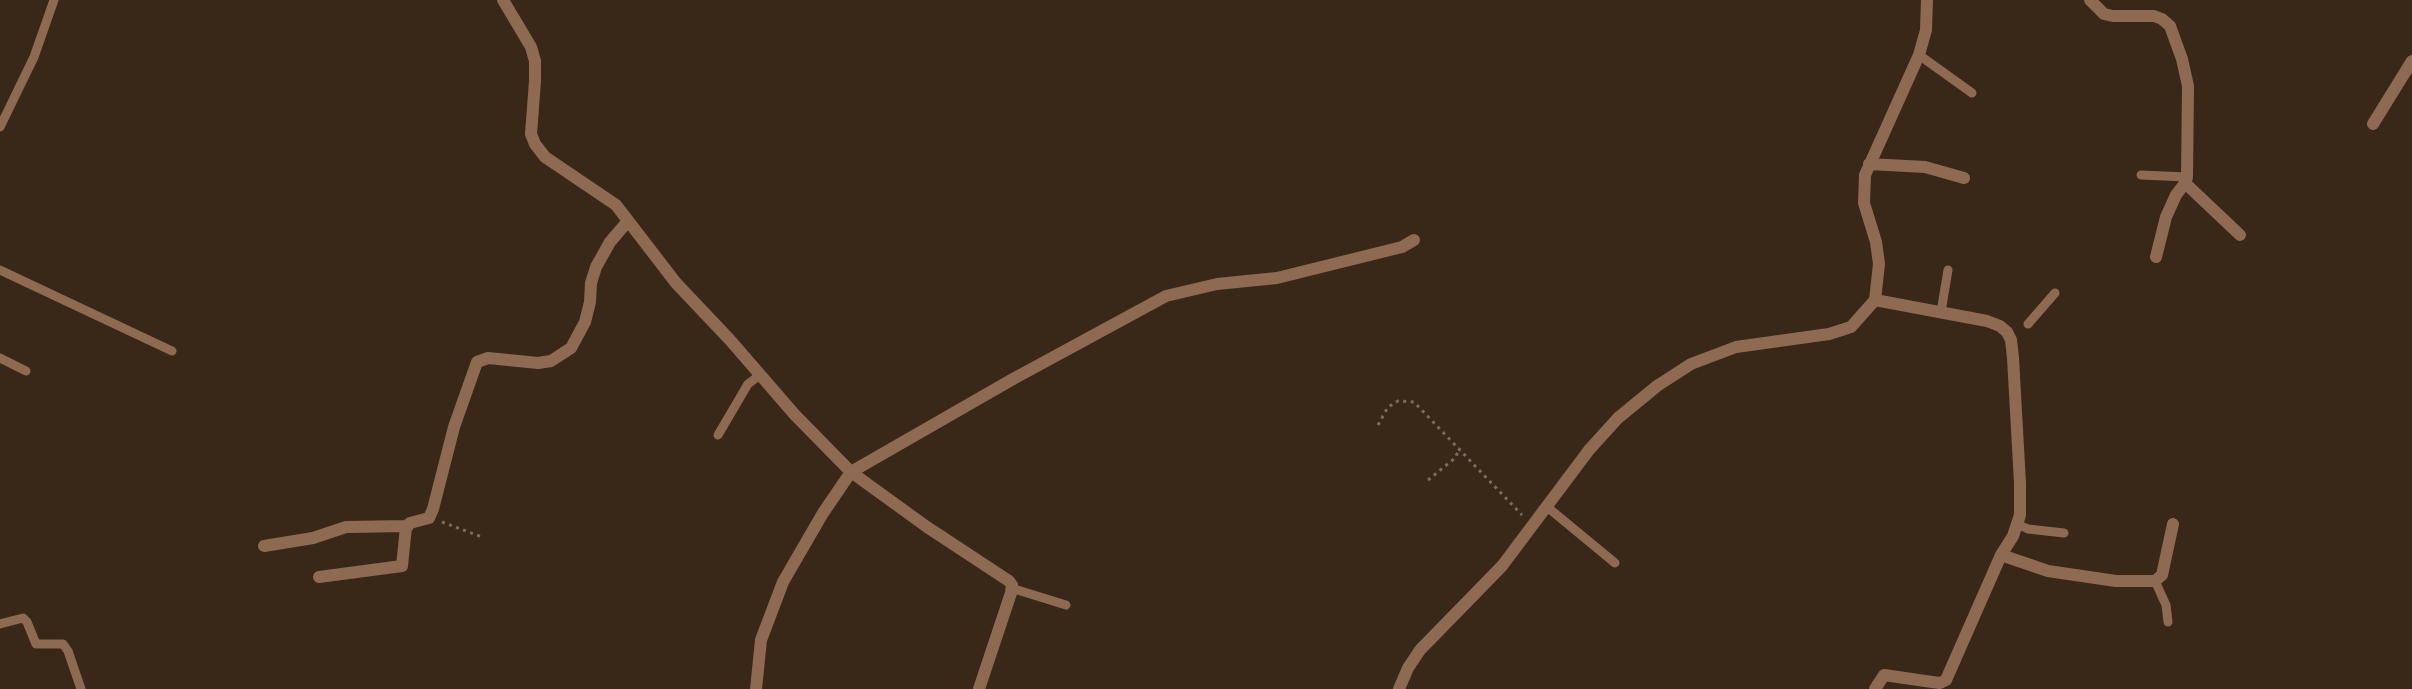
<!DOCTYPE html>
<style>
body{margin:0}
canvas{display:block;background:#392718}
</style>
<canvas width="2412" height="689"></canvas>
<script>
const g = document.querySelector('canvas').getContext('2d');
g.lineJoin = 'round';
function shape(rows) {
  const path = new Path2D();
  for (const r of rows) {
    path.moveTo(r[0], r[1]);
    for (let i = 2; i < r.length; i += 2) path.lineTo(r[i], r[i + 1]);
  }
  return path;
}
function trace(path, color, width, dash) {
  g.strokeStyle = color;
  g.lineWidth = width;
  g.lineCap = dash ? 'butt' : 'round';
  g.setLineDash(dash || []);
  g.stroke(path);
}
trace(shape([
 [1378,425,1388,407,1398,401,1414,402,1522,515],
 [1428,480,1455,458,1460,448],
 [442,522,482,537]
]), '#7c6c5f', 3, [3, 4.5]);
trace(shape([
 [1919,55,1972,93],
 [0,127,34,57,54,0],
 [2141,175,2187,177],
 [0,270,172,351],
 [1941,312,1948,270],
 [2028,324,2055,293],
 [0,358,26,371],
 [718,435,748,384,760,375],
 [1546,506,1615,563],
 [2017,524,2028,529,2064,533],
 [2155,581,2166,605,2168,622],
 [1011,588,1066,605],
 [0,624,23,618,27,622,36,644,63,644,68,651,81,689]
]), '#8e6a53', 9);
trace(shape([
 [503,0,531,47,535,61,535,81,531,134,535,144,545,157,616,205,676,283,730,340,795,415,851,472,927,527,1009,581,1012,585,1011,593,979,689],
 [2090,0,2104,14,2113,16,2154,16,2162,19,2170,26,2182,59,2188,86,2187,177,2185,183,2240,235],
 [2373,124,2412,61],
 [1869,164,1925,167,1964,178],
 [2156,257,2166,217,2176,195,2185,183],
 [1875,300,1987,321,2000,326,2007,332,2011,340,2013,358,2020,483,2020,515,2013,536,2001,555,1946,680,1940,683,1932,682,1884,675,1875,689],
 [264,546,313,538,346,527,408,526],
 [2001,555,2048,571,2116,581,2155,581,2162,575,2173,524],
 [319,577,402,566,406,527,410,523,429,518,433,509,454,427,477,362,488,358,538,363,551,361,571,348,585,322,590,302,591,283,596,267,610,242,628,221],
 [756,689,761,640,783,582,823,513,851,472,1013,379,1166,296,1217,284,1277,278,1402,247,1414,240],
 [1399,689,1408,668,1420,650,1502,566,1589,450,1618,418,1657,386,1691,364,1736,347,1829,334,1851,327,1875,300,1879,264,1876,242,1864,203,1865,175,1919,55,1926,30,1927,0]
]), '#8e6a53', 12);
</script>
